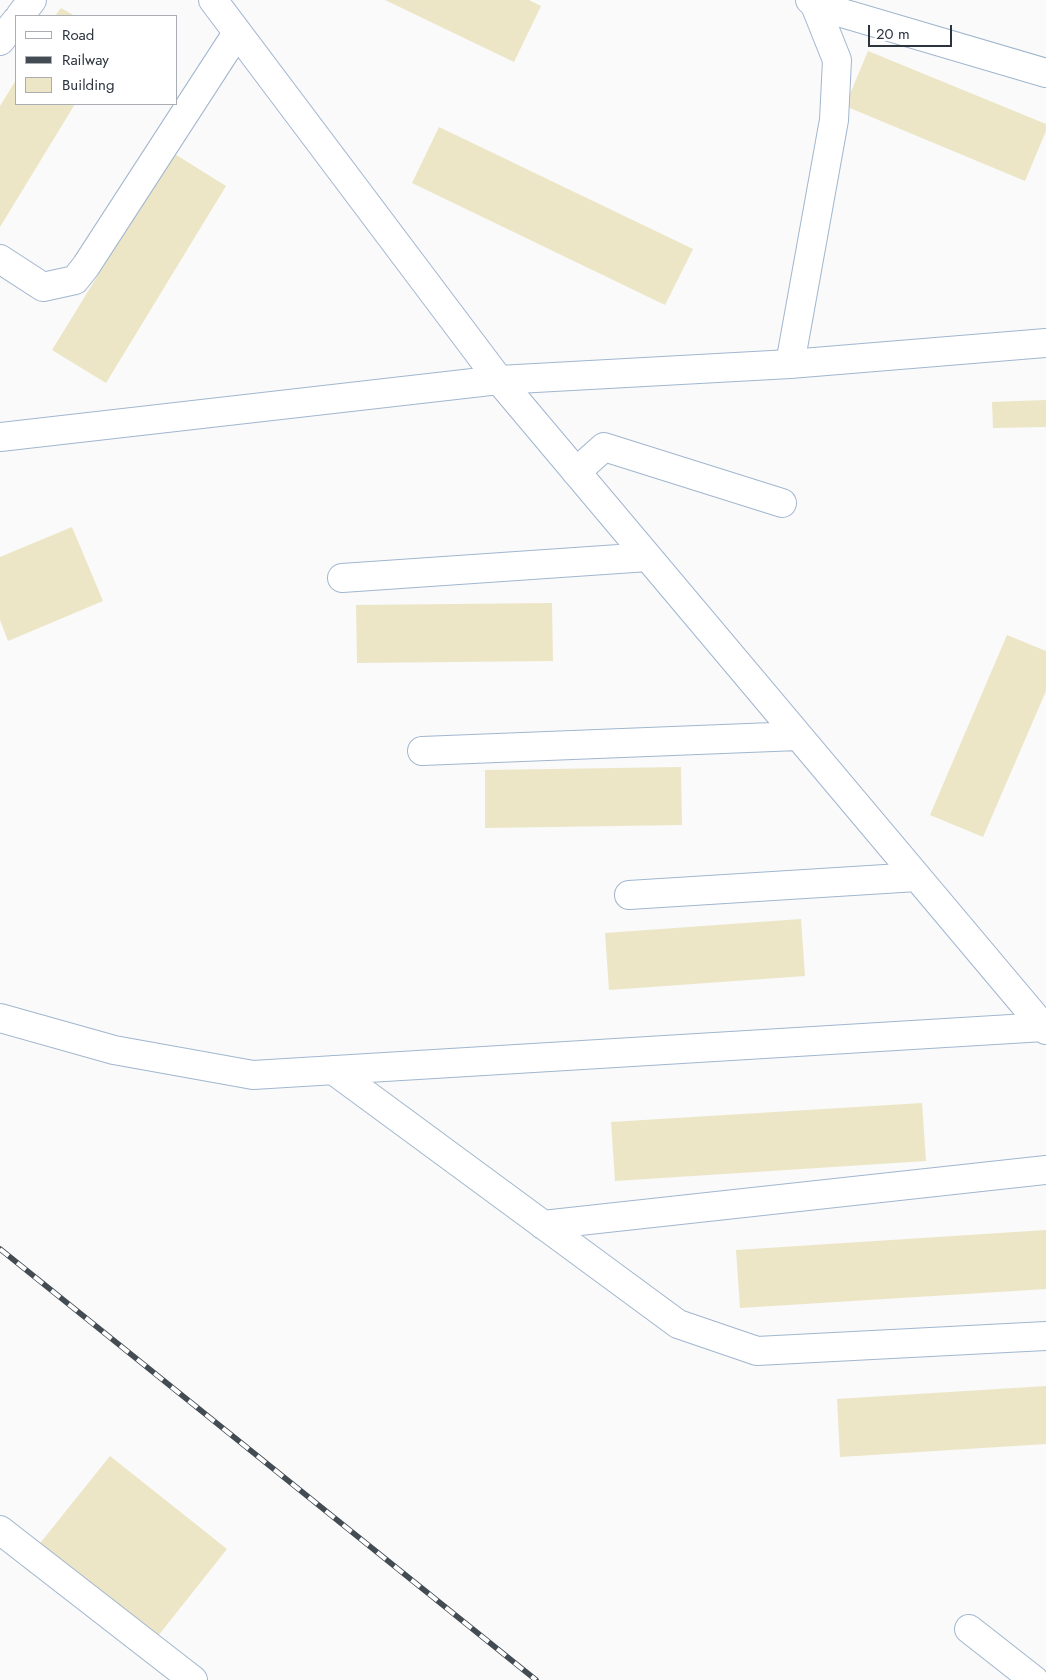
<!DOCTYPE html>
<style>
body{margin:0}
#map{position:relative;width:1046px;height:1680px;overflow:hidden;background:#f9faf9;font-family:Jost,sans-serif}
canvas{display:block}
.legend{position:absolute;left:15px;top:15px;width:162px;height:90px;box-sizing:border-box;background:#fff;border:1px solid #aaadb1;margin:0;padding:6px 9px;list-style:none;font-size:15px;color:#2b333d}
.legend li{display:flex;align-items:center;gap:10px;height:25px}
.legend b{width:25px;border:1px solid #aaadb1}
.scale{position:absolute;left:868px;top:25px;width:84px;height:22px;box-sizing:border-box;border:2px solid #2b333d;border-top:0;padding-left:6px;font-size:15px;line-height:18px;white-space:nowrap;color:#2b333d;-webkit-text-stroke:4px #fff;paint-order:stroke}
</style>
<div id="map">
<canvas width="1046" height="1680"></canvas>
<ul class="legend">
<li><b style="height:6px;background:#fff"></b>Road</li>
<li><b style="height:6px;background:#434b53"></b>Railway</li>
<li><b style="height:14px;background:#ece6c6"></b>Building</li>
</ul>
<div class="scale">20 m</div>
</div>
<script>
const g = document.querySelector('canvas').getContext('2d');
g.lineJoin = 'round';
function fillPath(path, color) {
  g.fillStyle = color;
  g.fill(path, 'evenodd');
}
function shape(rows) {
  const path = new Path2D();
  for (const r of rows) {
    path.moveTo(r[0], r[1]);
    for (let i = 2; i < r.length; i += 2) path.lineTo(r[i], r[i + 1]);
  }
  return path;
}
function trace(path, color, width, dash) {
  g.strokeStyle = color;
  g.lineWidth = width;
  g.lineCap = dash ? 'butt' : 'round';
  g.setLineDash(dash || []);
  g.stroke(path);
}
fillPath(shape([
 [385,0,529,0,541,6,514,62],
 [61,8,75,16,55,16],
 [868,51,1046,124,1046,131,1025,181,845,106],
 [16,80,16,104,75,104,0,227,0,106],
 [439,127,693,249,665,305,412,183],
 [173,153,226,186,106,383,52,350],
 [1046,400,1046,427,993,428,992,402],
 [72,527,103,601,8,641,0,620,0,557],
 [552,603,553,661,357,663,356,605],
 [1007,635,1046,651,1046,691,983,837,930,815],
 [681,767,682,825,485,828,485,770],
 [801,919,805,976,609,990,605,933],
 [922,1103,926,1161,615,1181,611,1122],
 [1046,1230,1046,1289,740,1308,736,1250],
 [1046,1386,1046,1444,840,1457,837,1399],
 [110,1456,227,1549,154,1641,37,1547]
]), '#ece6c6');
const minor = shape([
 [213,0,499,380,1046,1030],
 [815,5,1046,73],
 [20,16,32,0],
 [0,41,16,21],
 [0,259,43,287,75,280,86,266,237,33],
 [790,364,834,120,837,60,815,5,810,0],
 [576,472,604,447,782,503],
 [342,578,648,557],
 [422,751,798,736],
 [629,895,917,877],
 [0,1018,114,1050,253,1075,1044,1027],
 [333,1070,678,1324,757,1351,1046,1336],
 [543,1225,1046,1170],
 [0,1530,193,1680],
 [969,1629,1034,1680]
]);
const major = shape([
 [0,437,499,380,790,364,1046,343]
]);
trace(minor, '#a1b6cf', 30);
trace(major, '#a1b6cf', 30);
trace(minor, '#fff', 28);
trace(major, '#fff', 28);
const rail = shape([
 [0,1249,536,1680]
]);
trace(rail, '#434b53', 5.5);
trace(rail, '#fff', 4, [11]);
</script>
